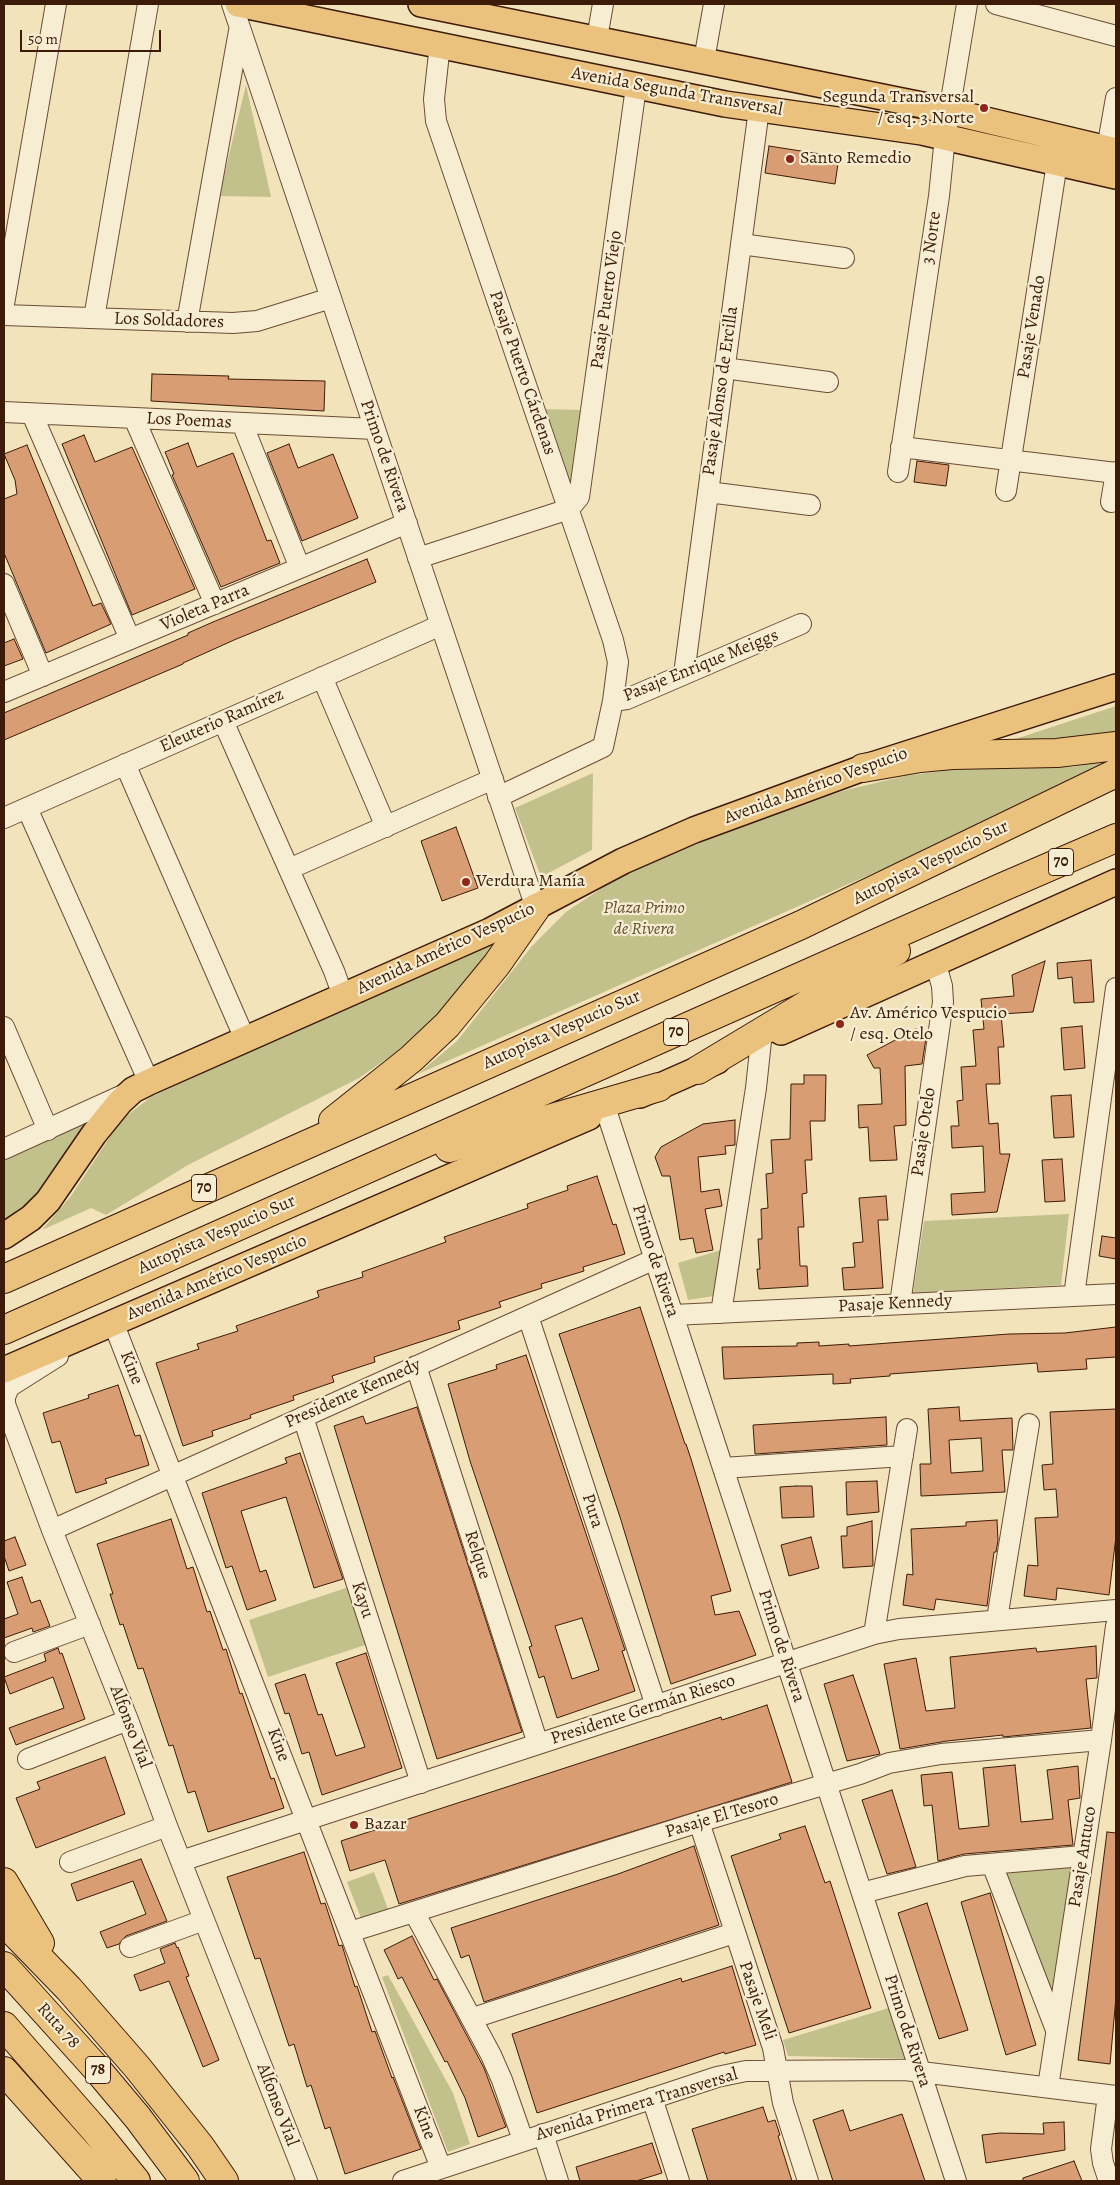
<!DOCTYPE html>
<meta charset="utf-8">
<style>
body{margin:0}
#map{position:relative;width:1120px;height:2185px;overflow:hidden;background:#f3e3bb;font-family:Alegreya,serif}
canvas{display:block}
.frame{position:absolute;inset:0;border:5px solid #3c1b08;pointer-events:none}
.scale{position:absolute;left:20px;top:30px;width:141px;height:22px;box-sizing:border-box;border:2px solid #3c1b08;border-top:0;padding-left:6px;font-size:15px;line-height:18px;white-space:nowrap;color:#3c1b08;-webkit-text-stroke:4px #f7edd3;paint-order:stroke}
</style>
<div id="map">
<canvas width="1120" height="2185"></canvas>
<div class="frame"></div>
<div class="scale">50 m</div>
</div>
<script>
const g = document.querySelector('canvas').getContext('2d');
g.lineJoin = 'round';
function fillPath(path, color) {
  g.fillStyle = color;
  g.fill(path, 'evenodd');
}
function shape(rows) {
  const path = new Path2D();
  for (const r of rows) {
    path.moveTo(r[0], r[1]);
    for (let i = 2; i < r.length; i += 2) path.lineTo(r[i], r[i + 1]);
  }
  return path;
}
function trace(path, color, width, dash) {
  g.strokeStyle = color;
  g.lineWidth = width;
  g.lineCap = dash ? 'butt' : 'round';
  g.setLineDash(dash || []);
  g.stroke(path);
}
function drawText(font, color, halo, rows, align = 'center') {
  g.font = font + ' Alegreya,serif';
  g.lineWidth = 4.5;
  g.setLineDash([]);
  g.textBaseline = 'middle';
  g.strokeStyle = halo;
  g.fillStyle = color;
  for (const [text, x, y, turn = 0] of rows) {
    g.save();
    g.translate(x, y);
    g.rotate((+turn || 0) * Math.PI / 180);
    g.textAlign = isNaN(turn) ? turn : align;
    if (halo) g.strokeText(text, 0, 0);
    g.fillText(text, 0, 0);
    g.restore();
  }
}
fillPath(shape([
 [246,85,271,197,219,196],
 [542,409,582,410,570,498],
 [1116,706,1116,739,991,747],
 [1116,759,1116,766,418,1074,457,1041,532,946,566,912,620,876,765,816,846,790,905,776,948,770,1073,767],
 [593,773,592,850,541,877,515,808],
 [521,927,476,979,431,1021,395,1053,359,1078,188,1165,106,1215,91,1208,42,1230,71,1196,121,1120,151,1097],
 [90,1116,35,1197,4,1222,4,1157],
 [1069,1214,1061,1285,913,1293,924,1221],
 [721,1250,714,1296,688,1300,678,1263],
 [349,1587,368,1644,268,1677,249,1620],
 [1072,1863,1055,2012,1003,1872],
 [374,1872,388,1909,361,1918,347,1882],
 [388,1975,453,2093,470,2144,448,2152,382,1977],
 [892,2007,909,2059,788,2056,783,2040]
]), '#c2c18b');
const building = shape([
 [769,146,839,157,835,184,765,173,769,146],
 [152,374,229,376,228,379,325,381,324,411,151,401,152,374],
 [84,435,95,462,132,447,195,589,132,615,62,444,84,435],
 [188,443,197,467,233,453,267,541,271,540,280,563,221,587,172,475,174,474,165,452,188,443],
 [289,444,298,468,333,454,358,518,302,541,267,453,289,444],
 [27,445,93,606,101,603,111,624,46,653,4,553,4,499,17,494,15,480,4,454,27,445],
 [917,461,949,465,946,486,914,482,917,461],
 [367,559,376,582,234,640,183,663,183,664,4,740,4,713,188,635,188,633,213,622,367,559],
 [14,639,23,659,4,666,4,643,14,639],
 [456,827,478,888,442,901,421,841,456,827],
 [1091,960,1094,1002,1074,1003,1072,977,1058,979,1057,963,1091,960],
 [1045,961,1033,1012,1001,1014,1004,1047,998,1047,1000,1084,986,1084,989,1124,998,1123,1000,1154,1010,1154,997,1212,952,1215,951,1194,985,1192,983,1146,952,1148,951,1126,959,1126,957,1101,963,1100,961,1067,976,1066,973,1030,984,1029,981,999,1014,996,1012,975,1045,961],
 [1082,1026,1085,1068,1064,1070,1061,1028,1082,1026],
 [916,1029,926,1038,922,1064,905,1066,906,1125,894,1126,897,1160,870,1161,868,1127,859,1128,858,1105,882,1104,880,1068,874,1068,867,1055,916,1029],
 [804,1075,826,1075,825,1121,810,1121,812,1160,805,1160,807,1193,802,1194,804,1227,798,1227,800,1266,807,1266,808,1286,759,1289,757,1269,760,1269,758,1239,762,1239,761,1209,768,1208,766,1174,773,1173,771,1140,790,1139,791,1084,804,1084,804,1075],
 [1071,1095,1074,1137,1054,1138,1051,1096,1071,1095],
 [735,1120,735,1145,725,1146,726,1154,698,1157,701,1192,719,1189,722,1206,705,1209,713,1250,696,1253,693,1238,680,1240,670,1176,662,1176,655,1157,661,1147,703,1124,735,1120],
 [1062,1159,1065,1201,1045,1202,1042,1160,1062,1159],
 [597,1176,613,1225,616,1224,625,1254,583,1267,584,1271,541,1284,542,1288,499,1302,501,1307,458,1321,460,1329,374,1357,375,1362,332,1376,334,1382,293,1396,294,1400,250,1415,251,1418,212,1431,213,1436,183,1446,156,1363,199,1349,197,1344,238,1331,236,1326,319,1297,317,1291,363,1277,362,1272,446,1242,444,1237,528,1208,527,1204,568,1190,567,1186,597,1176],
 [886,1196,888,1220,878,1220,883,1288,844,1290,842,1268,855,1267,853,1243,863,1242,859,1198,886,1196],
 [1102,1236,1116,1238,1116,1259,1099,1256,1102,1236],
 [640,1307,685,1444,686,1444,691,1459,731,1591,711,1596,715,1615,739,1611,756,1655,671,1684,620,1517,559,1334,640,1307],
 [1116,1327,1116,1357,1086,1359,1087,1369,1038,1372,1037,1363,890,1374,890,1376,850,1379,851,1383,833,1384,833,1374,724,1379,722,1347,797,1346,797,1343,819,1342,819,1346,849,1344,849,1346,1009,1334,1065,1333,1116,1327],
 [526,1355,625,1650,622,1651,635,1691,557,1718,544,1676,539,1678,534,1662,529,1647,532,1646,470,1461,448,1384,497,1369,496,1365,526,1355],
 [582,1618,599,1670,572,1679,555,1626,582,1618],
 [118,1385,135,1436,140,1435,149,1465,105,1479,107,1483,76,1493,60,1441,52,1443,43,1413,89,1398,88,1395,118,1385],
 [417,1407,522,1732,437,1759,334,1426,363,1416,366,1424,417,1407],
 [959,1407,960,1421,1012,1418,1013,1450,1002,1450,1005,1492,921,1496,920,1464,931,1464,928,1409,959,1407],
 [981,1438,983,1471,951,1473,949,1440,981,1438],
 [1116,1409,1116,1536,1109,1595,1057,1588,1056,1600,1024,1596,1028,1565,1038,1566,1035,1518,1058,1517,1056,1489,1044,1490,1042,1465,1053,1464,1050,1412,1116,1409],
 [886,1417,887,1445,755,1454,753,1425,886,1417],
 [300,1453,343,1579,314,1588,286,1497,241,1511,260,1572,266,1570,276,1600,247,1610,232,1566,226,1568,202,1493,287,1463,285,1458,300,1453],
 [877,1481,879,1512,847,1515,846,1482,877,1481],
 [796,1486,812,1486,814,1517,782,1518,780,1487,796,1486],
 [171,1519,187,1569,193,1567,207,1612,210,1611,223,1650,226,1649,240,1694,242,1693,271,1779,274,1778,284,1808,208,1832,195,1791,188,1793,173,1745,169,1746,143,1668,138,1669,123,1624,120,1625,110,1594,113,1594,97,1544,171,1519],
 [997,1520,998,1540,996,1552,994,1552,987,1606,936,1599,934,1610,903,1605,907,1574,913,1575,911,1529,966,1526,966,1522,997,1520],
 [872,1521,873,1566,843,1568,841,1536,847,1536,847,1527,872,1521],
 [15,1537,26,1565,9,1571,4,1556,4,1541,15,1537],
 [811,1537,819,1568,789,1576,781,1545,811,1537],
 [22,1577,31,1603,40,1600,50,1626,33,1632,32,1628,4,1638,4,1619,18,1614,7,1582,22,1577],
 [1096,1646,1097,1678,1086,1679,1091,1728,1003,1737,1003,1735,947,1741,900,1749,884,1664,916,1658,926,1711,955,1708,950,1657,1036,1648,1037,1652,1096,1646],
 [58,1648,60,1654,62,1653,85,1719,16,1745,9,1728,64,1708,53,1677,10,1694,4,1677,46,1661,44,1654,58,1648],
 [366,1653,402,1768,322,1795,309,1752,302,1754,289,1713,285,1714,275,1684,305,1674,318,1715,322,1714,336,1756,365,1747,336,1663,366,1653],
 [853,1675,880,1754,847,1761,824,1684,853,1675],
 [767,1705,792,1782,399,1904,385,1860,350,1871,341,1841,706,1722,721,1717,722,1720,767,1705],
 [105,1757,125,1814,36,1848,16,1798,40,1789,37,1782,105,1757],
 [1015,1765,1021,1822,1053,1819,1047,1770,1078,1766,1080,1798,1068,1800,1073,1845,964,1854,938,1861,932,1805,924,1806,921,1775,952,1772,959,1829,989,1826,983,1768,1015,1765],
 [892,1790,916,1867,887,1874,862,1800,892,1790],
 [805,1826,825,1883,830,1881,871,2008,789,2033,731,1856,781,1839,779,1834,805,1826],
 [1107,1832,1116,1833,1116,1997,1110,2064,1078,2060,1107,1832],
 [694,1846,719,1925,484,2002,469,1955,461,1958,451,1928,618,1874,694,1846],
 [304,1852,321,1904,325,1903,339,1946,342,1945,355,1987,357,1986,372,2032,375,2031,392,2078,393,2077,421,2149,345,2174,330,2127,325,2129,311,2085,307,2087,294,2044,289,2046,260,1958,255,1959,227,1877,304,1852],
 [141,1859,167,1921,126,1936,119,1944,107,1948,100,1932,146,1914,133,1881,77,1901,71,1884,141,1859],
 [990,1893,1036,2045,1006,2055,961,1902,990,1893],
 [927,1903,968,2030,939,2039,898,1913,927,1903],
 [412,1936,434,1980,437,1979,484,2068,506,2127,478,2137,465,2098,447,2061,445,2062,402,1977,398,1979,391,1964,384,1950,412,1936],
 [175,1943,177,1948,178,1947,189,1976,186,1977,219,2060,203,2067,169,1981,140,1991,134,1975,165,1963,160,1949,175,1943],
 [732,1966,756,2045,725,2054,724,2052,537,2113,512,2034,681,1978,682,1982,732,1966],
 [763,2107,768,2122,775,2120,780,2135,778,2136,792,2181,708,2181,692,2129,763,2107],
 [843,2110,850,2131,902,2114,925,2181,833,2181,813,2120,843,2110],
 [1064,2122,1065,2150,986,2163,982,2135,1000,2133,1044,2134,1043,2123,1064,2122],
 [652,2143,662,2173,636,2181,580,2181,576,2167,652,2143],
 [1074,2161,1082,2181,1023,2181,1023,2178,1074,2161]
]);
fillPath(building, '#d99d74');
trace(building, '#3c1b08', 1);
const minor = shape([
 [232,4,536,908],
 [996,4,1116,36],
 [597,38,603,4],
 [440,44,434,99,436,121,613,640,618,662,613,701,603,747,498,797],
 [704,60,714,4],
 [1107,149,1116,98],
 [741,244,844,258],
 [4,304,56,4],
 [4,315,233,323,257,321,331,298],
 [94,318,148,4],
 [187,322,239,31],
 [724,368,828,382],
 [4,412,375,429],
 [32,414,130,639],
 [134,418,215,604],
 [242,423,300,568],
 [901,447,1116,473],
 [898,472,939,196,945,137,967,4],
 [1006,491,1057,163],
 [708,492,810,505],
 [1111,502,1116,472],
 [418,558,569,509,579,497,636,87],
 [4,584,43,676],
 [684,674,759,109],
 [322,677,386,827],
 [4,692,407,523],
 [613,701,627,699,801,624],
 [223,721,334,971,343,996],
 [125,764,245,1039],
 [27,808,149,1082],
 [4,818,441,625],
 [289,869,493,779],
 [4,1027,48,1130],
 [606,1110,956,2181],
 [4,1149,125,1094],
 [1074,1296,1116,988],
 [900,1304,943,1002,942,986,935,961],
 [721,1313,756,1088,761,1041],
 [673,1315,1116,1294],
 [528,1316,656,1706],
 [102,1329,113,1322,441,2168],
 [58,1356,9,1387,5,1397,5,1404,52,1530,128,1720,167,1826,307,2181],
 [416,1366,538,1744],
 [303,1417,421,1783],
 [723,1468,903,1456],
 [52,1530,655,1259],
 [997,1619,1029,1424],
 [874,1634,907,1429],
 [14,1652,90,1624],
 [28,1759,128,1720],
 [699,1822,773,2048,783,2103,808,2181],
 [181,1861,874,1634,899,1629,1116,1610],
 [70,1862,167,1826],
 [992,1864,1056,2030],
 [862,1893,965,1866,1083,1856],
 [414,1912,491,2055,502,2080,523,2140],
 [350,1932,699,1822,860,1774,889,1763,941,1754,1101,1740],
 [130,1947,204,1920],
 [473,2018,734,1933],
 [1048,2087,1101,1740,1116,1626],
 [1108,2095,1101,2149,1103,2163,1109,2181],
 [652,2098,679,2181],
 [543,2134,558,2181],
 [403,2181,717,2077,746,2071,905,2070,1116,2096]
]);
const major = shape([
 [238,4,725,104,922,132,1116,176],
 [421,4,927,106,1116,151],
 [781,1032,1116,882],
 [640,1095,717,1061],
 [4,1236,31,1218,48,1201,94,1134,120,1102,133,1090,149,1082,490,931,623,861,694,830,863,768,1116,687],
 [4,1370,589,1117]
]);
const highway = shape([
 [863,768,920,758,952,755,1057,753,1116,746],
 [698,1070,896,951],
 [333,1121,411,1059,447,1025,497,964,536,908],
 [449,1148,659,1087],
 [4,1279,801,925,1116,773],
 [4,1330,1005,886,1116,838],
 [4,1882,40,1943],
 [4,1922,69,1989,137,2067,200,2146,224,2181],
 [4,1966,96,2068,138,2118,185,2181],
 [4,2026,94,2129,136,2181],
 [4,2071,102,2181]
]);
trace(minor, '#6a4d35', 22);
trace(major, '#3c1b08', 28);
trace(highway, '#3c1b08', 30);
trace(minor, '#f7edd3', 20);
trace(major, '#eac27e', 25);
trace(highway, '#eac27e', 28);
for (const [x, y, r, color] of [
 [984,108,5,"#8f2418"],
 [790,159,5,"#8f2418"],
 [466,882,5,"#8f2418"],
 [840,1024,5,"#8f2418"],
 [354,1825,5,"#8f2418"]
]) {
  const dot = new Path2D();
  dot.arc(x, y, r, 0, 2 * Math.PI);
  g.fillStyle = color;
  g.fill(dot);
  trace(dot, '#f7edd3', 2);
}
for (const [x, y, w] of [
 [1061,862,25],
 [676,1032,25],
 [204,1188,25],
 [98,2070,25]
]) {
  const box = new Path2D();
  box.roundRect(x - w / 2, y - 13.5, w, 27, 4);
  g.fillStyle = '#f7edd3';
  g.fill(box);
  trace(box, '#3c1b08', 1);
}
drawText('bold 16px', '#3c1b08', null, [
 ["70",1061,862],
 ["70",676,1032],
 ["70",204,1188],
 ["78",98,2070]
]);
drawText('18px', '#3c1b08', '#f7edd3', [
 ["Avenida Segunda Transversal",677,92,10],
 ["3 Norte",932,238,-82],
 ["Pasaje Puerto Viejo",607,300,-82],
 ["Los Soldadores",169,321,2],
 ["Pasaje Venado",1032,327,-81],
 ["Pasaje Puerto Cárdenas",522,373,71],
 ["Pasaje Alonso de Ercilla",721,391,-82],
 ["Los Poemas",189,421,3],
 ["Primo de Rivera",384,456,71],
 ["Violeta Parra",205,608,-23],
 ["Pasaje Enrique Meiggs",701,666,-22],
 ["Eleuterio Ramírez",222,721,-24],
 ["Avenida Américo Vespucio",816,786,-20],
 ["Autopista Vespucio Sur",931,863,-26],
 ["Avenida Américo Vespucio",446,949,-25],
 ["Autopista Vespucio Sur",562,1030,-24],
 ["Pasaje Otelo",924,1132,-82],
 ["Autopista Vespucio Sur",217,1235,-24],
 ["Primo de Rivera",655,1261,72],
 ["Avenida Américo Vespucio",217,1278,-23],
 ["Pasaje Kennedy",895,1304,-3],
 ["Kine",131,1368,68],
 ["Presidente Kennedy",353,1394,-24],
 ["Pura",592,1511,72],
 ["Relque",477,1555,72],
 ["Kayu",362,1600,72],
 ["Primo de Rivera",781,1646,72],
 ["Presidente Germán Riesco",643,1710,-18],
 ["Alfonso Vial",130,1727,69],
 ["Kine",278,1745,69],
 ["Pasaje El Tesoro",722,1816,-17],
 ["Pasaje Antuco",1083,1857,-81],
 ["Pasaje Meli",757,2001,71],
 ["Ruta 78",58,2026,48],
 ["Primo de Rivera",907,2031,72],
 ["Alfonso Vial",277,2105,69],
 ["Avenida Primera Transversal",637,2105,-17],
 ["Kine",424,2123,69]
]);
drawText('18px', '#3c1b08', '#f7edd3', [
 ["Segunda Transversal",974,98,"right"],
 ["/ esq. 3 Norte",974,119,"right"],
 ["Santo Remedio",800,159],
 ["Verdura Manía",476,882],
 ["Av. Américo Vespucio",850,1014],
 ["/ esq. Otelo",850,1035],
 ["Bazar",364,1825]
], 'left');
drawText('italic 18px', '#644d2f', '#f7edd3', [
 ["Plaza Primo",644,909],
 ["de Rivera",644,930]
]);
</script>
